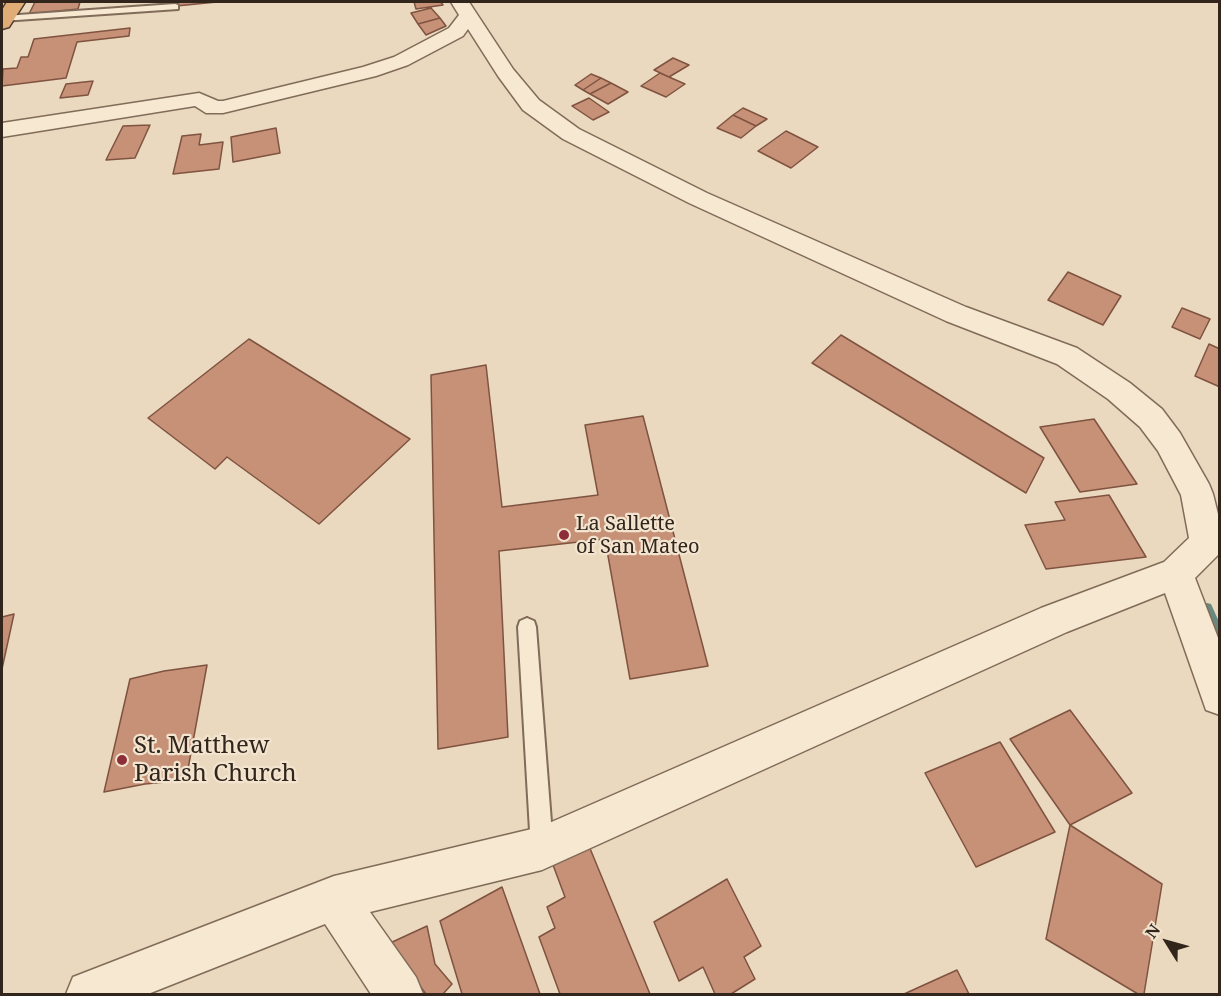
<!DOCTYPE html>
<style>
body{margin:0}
#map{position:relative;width:1221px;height:996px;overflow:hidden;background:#ead9bf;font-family:"Noto Serif",serif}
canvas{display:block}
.frame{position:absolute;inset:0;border:3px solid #32251c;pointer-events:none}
.north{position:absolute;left:1137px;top:912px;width:60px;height:60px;-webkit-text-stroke:4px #f2e4ce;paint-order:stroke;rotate:307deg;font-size:16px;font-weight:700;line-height:24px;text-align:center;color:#32251c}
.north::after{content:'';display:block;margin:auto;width:21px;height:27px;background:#32251c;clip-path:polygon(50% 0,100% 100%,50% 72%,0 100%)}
</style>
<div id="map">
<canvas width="1221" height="996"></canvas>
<div class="frame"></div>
<div class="north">N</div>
</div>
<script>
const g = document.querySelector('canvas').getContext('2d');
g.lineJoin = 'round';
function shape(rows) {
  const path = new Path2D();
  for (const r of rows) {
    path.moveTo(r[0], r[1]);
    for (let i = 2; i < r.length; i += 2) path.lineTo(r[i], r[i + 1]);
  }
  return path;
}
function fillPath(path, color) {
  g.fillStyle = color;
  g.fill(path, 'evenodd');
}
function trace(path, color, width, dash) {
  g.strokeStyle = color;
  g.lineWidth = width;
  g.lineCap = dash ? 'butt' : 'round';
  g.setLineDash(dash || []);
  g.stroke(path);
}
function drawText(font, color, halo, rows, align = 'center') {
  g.font = font + ' "Noto Serif",serif';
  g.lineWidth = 4.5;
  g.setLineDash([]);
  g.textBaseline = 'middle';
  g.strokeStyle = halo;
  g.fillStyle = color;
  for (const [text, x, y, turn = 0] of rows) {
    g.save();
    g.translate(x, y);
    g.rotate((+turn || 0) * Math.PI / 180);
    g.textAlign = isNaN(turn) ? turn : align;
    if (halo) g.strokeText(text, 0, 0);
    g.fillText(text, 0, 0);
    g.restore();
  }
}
fillPath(shape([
 [1207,603,1211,604,1220,624,1220,645,1216,643,1201,608,1203,604,1207,603]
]), '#6a897e');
const building = shape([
 [35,2,80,2,78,9,29,14,35,2],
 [167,2,217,2,166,7,167,2],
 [414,2,441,2,443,5,416,9,414,2],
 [431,8,440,18,418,24,411,13,431,8],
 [440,18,446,26,426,35,418,24,440,18],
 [130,28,129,36,77,42,66,78,2,86,3,69,17,68,21,57,28,57,34,39,130,28],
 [673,58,689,65,669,77,654,70,673,58],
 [660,73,669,77,685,84,666,97,641,86,660,73],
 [591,74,601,78,583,90,575,85,591,74],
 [601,78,611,83,590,94,583,90,601,78],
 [93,81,88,95,60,98,66,84,93,81],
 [611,83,628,92,608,104,590,94,611,83],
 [589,98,609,112,593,120,572,106,589,98],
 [743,108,767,119,756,126,733,115,743,108],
 [733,115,756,126,741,138,717,128,733,115],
 [150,125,135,158,106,160,123,126,150,125],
 [276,128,280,153,233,162,231,137,276,128],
 [786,131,818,147,791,168,758,151,786,131],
 [201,134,199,145,223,142,219,169,173,174,182,136,201,134],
 [1068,272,1121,296,1103,325,1048,300,1068,272],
 [1182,308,1210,319,1200,339,1172,327,1182,308],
 [841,335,1044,458,1026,493,812,363,841,335],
 [249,339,410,439,319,524,227,457,215,469,148,418,249,339],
 [1209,344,1220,349,1220,387,1195,376,1209,344],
 [486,365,502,507,598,495,585,425,643,416,708,666,630,679,605,539,499,551,508,737,438,749,431,375,486,365],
 [1094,419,1137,484,1080,492,1040,427,1094,419],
 [1109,495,1146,557,1046,569,1025,525,1065,520,1055,502,1109,495],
 [14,614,2,669,2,617,14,614],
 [207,665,186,780,145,784,104,792,130,679,164,671,207,665],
 [1070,710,1132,793,1070,825,1010,739,1070,710],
 [1000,742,1055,832,976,867,925,773,1000,742],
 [1070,825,1162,884,1144,994,1138,994,1046,939,1070,825],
 [589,846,650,994,560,994,539,937,555,928,547,907,565,897,553,865,589,846],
 [727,879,761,946,744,957,755,979,731,994,715,994,703,967,679,981,654,922,727,879],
 [502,887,540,994,462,994,440,921,502,887],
 [427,926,435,964,452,984,443,994,426,994,388,944,427,926],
 [957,970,969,994,904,994,957,970]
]);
fillPath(building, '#c69177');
trace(building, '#7f5340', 1.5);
const service = shape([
 [175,4,178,5,178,9,2,21,2,17,4,16,175,4],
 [527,618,534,621,536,627,553,848,550,856,542,859,534,856,531,848,518,627,520,621,527,618]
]);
const minor = shape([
 [451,2,469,2,513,69,539,100,579,129,707,193,966,307,1077,348,1130,383,1162,409,1180,433,1209,484,1213,494,1220,522,1220,553,1195,578,1220,643,1220,715,1206,710,1165,593,1067,632,542,870,370,912,416,977,423,994,371,994,325,924,148,994,66,994,73,977,334,876,540,827,1041,608,1164,562,1189,538,1181,495,1158,451,1140,427,1108,399,1057,364,946,321,689,203,563,139,523,110,498,76,468,29,463,36,408,65,376,76,223,113,206,113,195,106,2,137,2,123,199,93,218,101,223,101,363,67,394,57,449,28,459,15,451,2]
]);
const trunk = shape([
 [7,2,25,2,9,27,2,29,2,10,7,2]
]);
trace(service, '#816b59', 4);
trace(minor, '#816b59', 3);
trace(trunk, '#4f3a2d', 3);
fillPath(service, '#f6e8d1');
fillPath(minor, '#f6e8d1');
fillPath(trunk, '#e0ad76');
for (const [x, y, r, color] of [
 [564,535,6,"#8c2d37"],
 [122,760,6,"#8c2d37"]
]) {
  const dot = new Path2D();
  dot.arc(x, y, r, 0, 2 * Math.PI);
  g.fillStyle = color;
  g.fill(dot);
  trace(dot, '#f2e4ce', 2);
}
drawText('20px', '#32251c', '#f2e4ce', [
 ["La Sallette",576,524],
 ["of San Mateo",576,547]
], 'left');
drawText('24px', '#32251c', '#f2e4ce', [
 ["St. Matthew",134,746],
 ["Parish Church",134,774]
], 'left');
</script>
